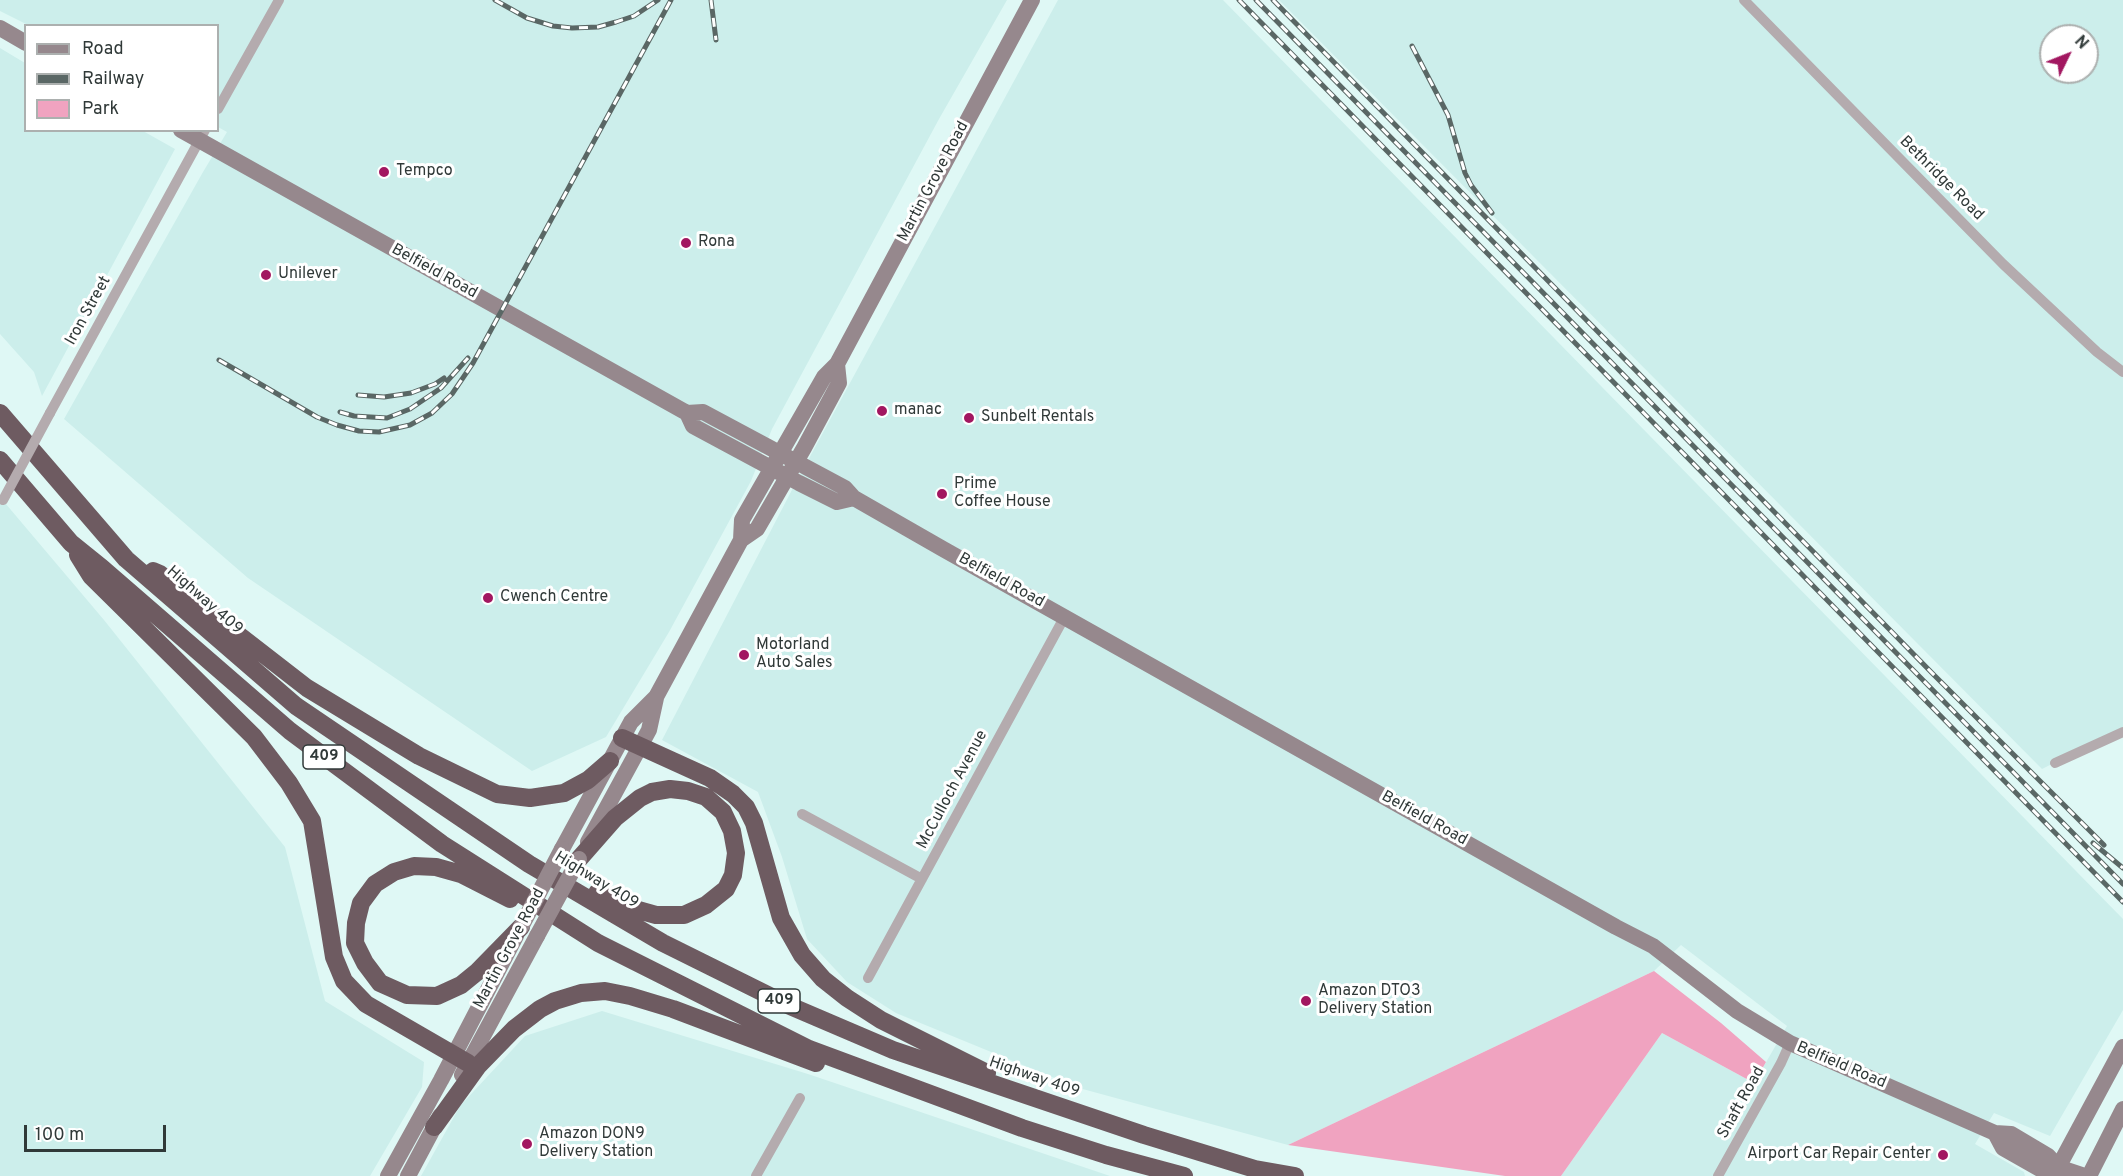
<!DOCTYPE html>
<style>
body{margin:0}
#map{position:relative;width:2123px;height:1176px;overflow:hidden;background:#dff8f5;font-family:Overpass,sans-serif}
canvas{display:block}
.legend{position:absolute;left:24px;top:24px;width:195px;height:108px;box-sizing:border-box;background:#fff;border:2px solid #acb0af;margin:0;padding:8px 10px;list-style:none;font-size:18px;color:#303938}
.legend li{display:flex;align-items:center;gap:12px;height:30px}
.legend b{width:30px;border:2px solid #acb0af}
.north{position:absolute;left:2039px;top:24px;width:60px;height:60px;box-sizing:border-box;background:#fff;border:2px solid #acb0af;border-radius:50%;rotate:47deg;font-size:16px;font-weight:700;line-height:24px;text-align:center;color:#303938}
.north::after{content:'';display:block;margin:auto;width:21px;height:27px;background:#a21760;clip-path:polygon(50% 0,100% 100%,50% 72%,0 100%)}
.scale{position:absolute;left:24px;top:1125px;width:142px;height:27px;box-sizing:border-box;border:3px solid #303938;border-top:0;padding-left:8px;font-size:18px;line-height:21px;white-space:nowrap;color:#303938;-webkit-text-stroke:4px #fff;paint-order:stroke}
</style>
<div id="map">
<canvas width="2123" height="1176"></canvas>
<ul class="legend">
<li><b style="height:8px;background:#96888d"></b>Road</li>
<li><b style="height:8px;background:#5a6765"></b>Railway</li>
<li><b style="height:16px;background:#f0a3c0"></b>Park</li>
</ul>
<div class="north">N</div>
<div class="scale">100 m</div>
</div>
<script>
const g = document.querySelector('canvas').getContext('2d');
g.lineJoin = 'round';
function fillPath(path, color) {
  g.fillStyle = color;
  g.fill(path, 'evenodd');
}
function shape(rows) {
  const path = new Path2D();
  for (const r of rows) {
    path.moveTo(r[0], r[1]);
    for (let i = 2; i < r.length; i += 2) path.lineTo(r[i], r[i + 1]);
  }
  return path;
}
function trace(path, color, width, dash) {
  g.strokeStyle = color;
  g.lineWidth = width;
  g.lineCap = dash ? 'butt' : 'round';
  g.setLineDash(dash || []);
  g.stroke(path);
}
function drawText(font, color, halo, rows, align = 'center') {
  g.font = font + ' Overpass,sans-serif';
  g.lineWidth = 6;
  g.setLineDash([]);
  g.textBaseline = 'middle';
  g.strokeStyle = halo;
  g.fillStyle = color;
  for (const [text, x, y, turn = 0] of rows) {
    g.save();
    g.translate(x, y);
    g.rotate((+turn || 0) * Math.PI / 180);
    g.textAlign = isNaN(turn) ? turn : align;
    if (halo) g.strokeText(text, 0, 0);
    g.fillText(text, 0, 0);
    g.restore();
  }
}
fillPath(shape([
 [0,0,1007,0,939,119,772,429,751,481,669,632,606,737,532,771,248,578,64,419,203,172,227,132,218,127,218,26,28,25,0,11],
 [1058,0,1223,0,2123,919,2123,1010,2050,1136,1994,1113,1975,1144,2024,1172,2025,1176,1561,1176,1662,1033,1754,1083,1787,1026,1681,945,1654,971,1288,1145,1079,1088,896,1013,847,982,807,939,782,857,758,792,662,740,794,486],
 [1279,0,2123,0,2123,728,2042,769],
 [2051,36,2087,36,2087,72,2051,72],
 [0,48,25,63,26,130,143,131,175,149,42,396,34,372,0,334],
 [0,497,104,620,285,847,325,1001,424,1062,422,1087,370,1176,0,1176],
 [602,1011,808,1074,1110,1176,421,1176,460,1106,525,1036]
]), '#cceeeb');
fillPath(shape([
 [1654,971,1721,1023,1766,1062,1754,1083,1662,1033,1561,1176,1505,1176,1288,1145]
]), '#f0a3c0');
trace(shape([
 [1744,0,2003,264,2097,352,2123,372],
 [218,109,279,0],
 [50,413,205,130],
 [2055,763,2123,732],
 [802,814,922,879],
 [868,978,1065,616],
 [756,1176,800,1098],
 [1718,1176,1781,1063,1790,1043]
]), '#b4abae', 10);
trace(shape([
 [0,28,26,43],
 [181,130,687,413,703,412,845,488,854,498,943,549,1616,927,1653,946,1737,1011,1790,1043,1995,1133,2011,1134,2048,1156,2058,1167],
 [687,413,693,426,799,483,837,502,854,498],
 [741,540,757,529,804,448,839,383,837,364],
 [588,842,649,730,656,698],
 [562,849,631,722,656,697,741,540,742,520,824,377,837,364,1032,0],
 [462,1075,537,936],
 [1995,1133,2003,1148,2040,1169,2058,1167,2085,1176],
 [2054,1175,2123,1047],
 [388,1176,441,1080,516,936],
 [408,1176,440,1116],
 [2089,1176,2123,1109]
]), '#96888d', 16);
trace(shape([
 [0,413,126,559,296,706,529,864,663,943,790,1006,893,1050,1144,1135,1255,1169,1295,1176],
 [0,460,71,543,102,568,290,731,442,844,598,943,809,1049,1022,1128,1106,1155,1184,1176],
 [78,555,91,576,254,737,289,783,312,821,334,957,344,981,366,1004,468,1063],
 [153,571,160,574,307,688,419,756,497,794,530,798,564,793,588,780,610,761],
 [622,738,710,778,733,794,746,807,754,823,781,918,802,955,823,979,847,998,881,1020,987,1073],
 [579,859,615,818,640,798,652,792,670,789,688,791,706,797,723,812,732,831,736,853,733,875,726,889,706,905,684,915,656,915,631,908,597,893],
 [510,899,461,874,436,867,414,866,394,872,375,884,361,903,356,923,355,943,365,963,380,983,407,995,437,996,461,985,477,972,521,927],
 [434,1127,478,1066,514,1029,540,1009,555,1001,581,993,605,991,630,996,673,1009,816,1063]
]), '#6e5b61', 18);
const rail = shape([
 [495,0,527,18,553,26,572,28,598,27,616,22,634,16,658,0],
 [711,0,716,40],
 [1239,0,2123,902],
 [1256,0,2123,884],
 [1273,0,1935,676,2104,845],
 [1412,46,1448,115,1465,173,1471,185,1492,213],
 [219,360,317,417,337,425,359,431,379,432,410,425,432,413,452,394,473,363,671,0],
 [358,395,384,397,411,393,435,384,444,378],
 [340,412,354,416,387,418,410,409,441,388,468,358],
 [2093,843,2123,868]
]);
trace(rail, '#5a6765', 5);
trace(rail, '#fff', 3, [9]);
trace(shape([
 [3,500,50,413]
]), '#b4abae', 10);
trace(shape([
 [521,927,562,849],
 [537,936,579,859]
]), '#96888d', 16);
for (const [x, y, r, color] of [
 [384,172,6,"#a21760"],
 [686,243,6,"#a21760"],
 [266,275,6,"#a21760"],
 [882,411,6,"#a21760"],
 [969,418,6,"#a21760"],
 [942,494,6,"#a21760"],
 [488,598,6,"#a21760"],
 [744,655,6,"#a21760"],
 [1306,1001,6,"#a21760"],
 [527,1144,6,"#a21760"],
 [1943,1155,6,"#a21760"]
]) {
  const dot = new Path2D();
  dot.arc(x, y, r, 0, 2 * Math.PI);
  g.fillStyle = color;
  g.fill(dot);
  trace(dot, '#fff', 2);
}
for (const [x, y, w] of [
 [324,757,42],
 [779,1001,42]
]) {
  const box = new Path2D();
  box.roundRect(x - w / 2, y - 12, w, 24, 4.5);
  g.fillStyle = '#fff';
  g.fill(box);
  trace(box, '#303938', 1.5);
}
drawText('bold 15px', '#303938', null, [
 ["409",324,757],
 ["409",779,1001]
]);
drawText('16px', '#303938', '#fff', [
 ["Tempco",396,172],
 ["Rona",698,243],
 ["Unilever",278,275],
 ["manac",894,411],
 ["Sunbelt Rentals",981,418],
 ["Prime",954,485],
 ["Coffee House",954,503],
 ["Cwench Centre",500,598],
 ["Motorland",756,646],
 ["Auto Sales",756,664],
 ["Amazon DTO3",1318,992],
 ["Delivery Station",1318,1010],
 ["Amazon DON9",539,1135],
 ["Delivery Station",539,1153],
 ["Airport Car Repair Center",1931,1155,"right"]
], 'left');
drawText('16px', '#303938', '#fff', [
 ["Bethridge Road",1941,179,45],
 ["Martin Grove Road",934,182,-62],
 ["Belfield Road",434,272,29],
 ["Iron Street",89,311,-61],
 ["Belfield Road",1001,581,29],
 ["Highway 409",204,601,41],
 ["McCulloch Avenue",953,790,-62],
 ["Belfield Road",1424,819,29],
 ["Highway 409",596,881,31],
 ["Martin Grove Road",510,949,-62],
 ["Belfield Road",1841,1066,23],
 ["Highway 409",1034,1078,19],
 ["Shaft Road",1742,1103,-61]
]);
</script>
